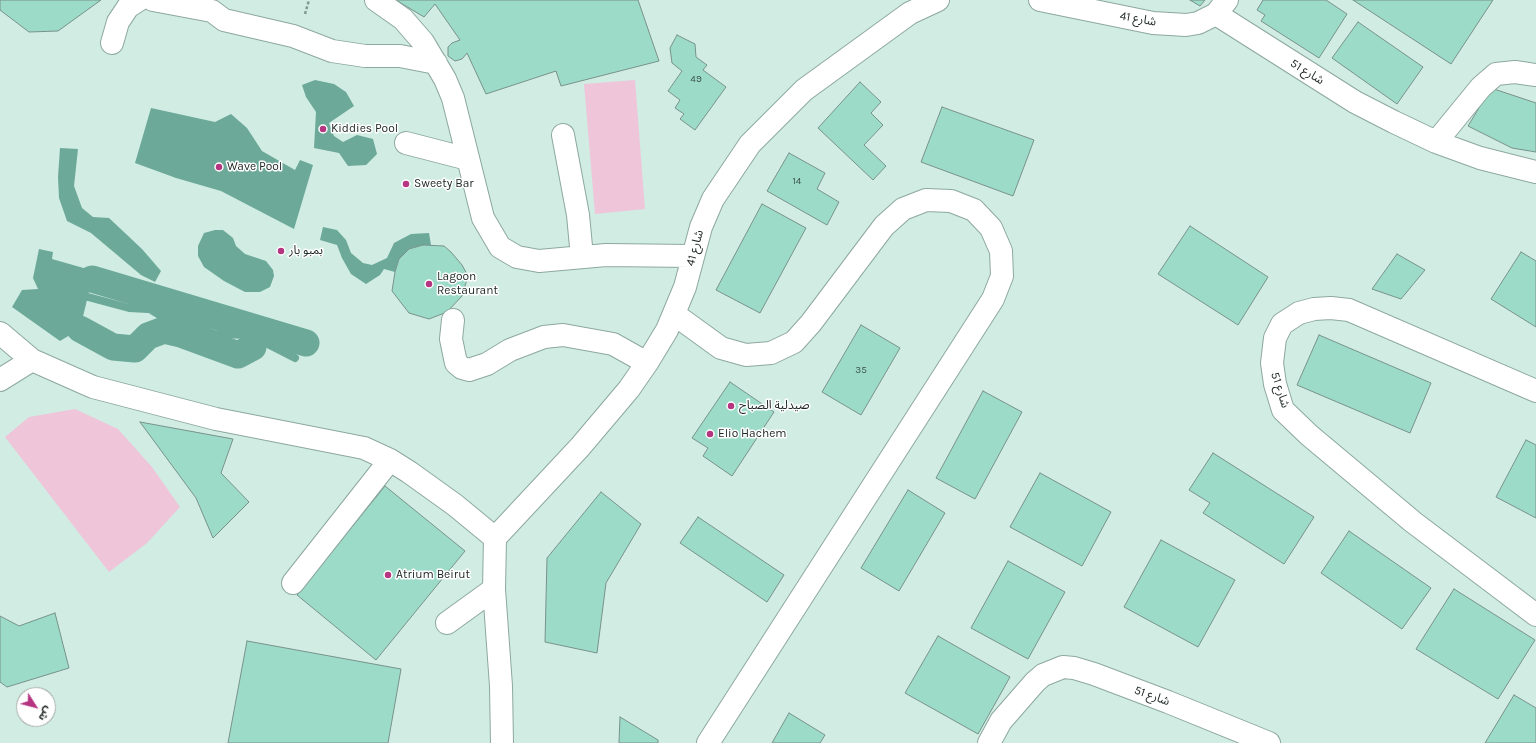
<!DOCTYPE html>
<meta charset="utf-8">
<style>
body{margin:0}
#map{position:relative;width:1536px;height:743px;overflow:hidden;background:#d0ece3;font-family:Karla,"Noto Sans Arabic",sans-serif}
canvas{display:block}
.north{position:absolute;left:16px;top:687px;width:40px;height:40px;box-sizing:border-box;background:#fff;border:1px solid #a4a8a7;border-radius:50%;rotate:126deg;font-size:11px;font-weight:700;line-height:16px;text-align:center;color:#1c2623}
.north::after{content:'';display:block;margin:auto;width:14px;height:18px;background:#b53581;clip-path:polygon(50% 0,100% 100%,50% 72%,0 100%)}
</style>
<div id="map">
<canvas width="1536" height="743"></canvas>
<div class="north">ش</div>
</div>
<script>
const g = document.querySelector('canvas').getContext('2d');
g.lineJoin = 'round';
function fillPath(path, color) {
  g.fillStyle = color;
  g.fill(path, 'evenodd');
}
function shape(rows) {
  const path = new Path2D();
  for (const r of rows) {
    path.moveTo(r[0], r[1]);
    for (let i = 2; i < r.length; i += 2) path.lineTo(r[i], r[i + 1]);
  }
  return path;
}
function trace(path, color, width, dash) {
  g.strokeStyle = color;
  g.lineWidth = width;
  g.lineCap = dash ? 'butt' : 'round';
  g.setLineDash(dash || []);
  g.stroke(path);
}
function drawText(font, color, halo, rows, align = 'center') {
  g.font = font + ' Karla,"Noto Sans Arabic",sans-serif';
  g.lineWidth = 3;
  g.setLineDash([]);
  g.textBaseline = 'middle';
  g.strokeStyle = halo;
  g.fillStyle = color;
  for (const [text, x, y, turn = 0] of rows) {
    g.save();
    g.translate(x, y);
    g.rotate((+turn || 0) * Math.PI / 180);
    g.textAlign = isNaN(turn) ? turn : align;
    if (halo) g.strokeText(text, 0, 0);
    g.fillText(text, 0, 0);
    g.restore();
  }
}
fillPath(shape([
 [635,80,645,209,595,214,584,84],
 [75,409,118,429,152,467,180,507,147,543,109,572,5,437,29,417]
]), '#efc6d9');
fillPath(shape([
 [315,80,334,84,346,92,354,106,329,123,334,136,343,142,357,135,373,139,377,154,366,165,348,166,339,153,314,148,316,112,306,97,302,85],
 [151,108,215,122,231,114,247,128,262,151,295,170,300,160,313,165,294,229,221,191,176,178,135,163],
 [60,148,78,149,74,186,82,208,93,217,109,218,142,249,161,271,155,282,141,275,91,233,67,221,59,198,58,177],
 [323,227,337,230,346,240,351,253,363,263,372,265,387,258,394,243,411,234,429,233,431,245,423,245,409,249,399,259,395,272,384,269,380,275,366,284,351,274,342,258,337,245,320,240],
 [215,230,223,230,233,238,236,246,245,254,266,261,273,270,274,276,270,287,260,292,245,292,224,281,204,267,198,256,198,246,204,233],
 [39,249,53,252,52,259,94,271,80,329,60,341,12,307,22,290,38,289,33,278]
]), '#6ca998');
trace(shape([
 [90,288,133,299,163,317,176,320,196,320,220,324,239,334],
 [88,297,129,308,167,310,184,316,199,328,214,334,250,335,295,358],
 [275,344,297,348]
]), '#6ca998', 8);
trace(shape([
 [92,279,306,343],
 [80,329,113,347,135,349,148,336,164,330,181,334,238,355,253,347]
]), '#6ca998', 27);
const building = shape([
 [0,0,101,0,58,31,29,32,0,10,0,0],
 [396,0,638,0,659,61,561,86,556,71,486,94,467,53,462,59,455,61,448,56,448,47,452,43,460,40,435,4,424,17,396,0],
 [1190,0,1205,0,1200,6,1190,0],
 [1263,0,1326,0,1347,14,1319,58,1261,21,1265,15,1257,10,1263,0],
 [1353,0,1493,0,1451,64,1353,0],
 [1358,22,1423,67,1397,104,1332,58,1358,22],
 [677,35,695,44,696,57,707,65,703,70,726,87,695,130,680,119,684,114,675,108,680,100,668,91,682,71,672,63,670,48,677,35],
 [860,82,881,102,871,113,883,125,864,145,886,166,873,180,818,128,860,82],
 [1491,88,1536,103,1536,152,1512,148,1468,126,1491,88],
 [942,107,1034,140,1013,196,921,162,942,107],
 [789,153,825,173,817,189,839,202,827,225,767,191,789,153],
 [762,204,806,228,760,313,716,290,762,204],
 [1190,226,1268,277,1238,325,1158,274,1190,226],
 [423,245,444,246,451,252,462,265,468,276,462,296,447,312,429,319,409,313,392,291,395,272,399,259,409,249,423,245],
 [1521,252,1536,261,1536,327,1491,299,1521,252],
 [1397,254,1425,270,1401,299,1372,289,1397,254],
 [861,325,900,348,861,415,822,392,861,325],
 [1319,335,1431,383,1410,433,1297,385,1319,335],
 [730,382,774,412,732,476,703,456,708,448,692,438,730,382],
 [983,391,1022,412,975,499,936,478,983,391],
 [140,422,233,439,221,473,249,502,213,538,196,498,140,422],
 [1526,440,1536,445,1536,518,1496,497,1526,440],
 [1213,453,1314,517,1284,564,1203,513,1210,503,1189,490,1213,453],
 [1040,473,1111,512,1082,566,1010,527,1040,473],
 [385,486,465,551,376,660,297,595,385,486],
 [908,490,945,513,899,591,861,568,908,490],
 [601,492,641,524,606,583,597,653,545,642,547,558,601,492],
 [698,517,784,575,767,602,680,543,698,517],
 [1349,531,1431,588,1402,629,1321,573,1349,531],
 [1161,540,1235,580,1198,647,1124,607,1161,540],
 [1008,561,1065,592,1028,659,971,628,1008,561],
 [1454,589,1535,640,1498,699,1416,649,1454,589],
 [55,613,69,668,7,687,0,682,0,616,19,626,55,613],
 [938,636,1010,677,978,734,905,693,938,636],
 [247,641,401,669,388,743,228,743,247,641],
 [1514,695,1536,708,1536,743,1485,743,1514,695],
 [789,713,825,735,820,743,772,743,789,713],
 [620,717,658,740,658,743,619,743,620,717]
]);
fillPath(building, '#9ddbc9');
trace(building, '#78928a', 1);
const minor = shape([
 [153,0,212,11,224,20,293,36,332,51,365,56,400,56,436,63],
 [376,0,403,19,423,42,445,79,453,98,483,218,500,247,517,257,539,261,606,255,692,256],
 [1040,0,1153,23,1186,25,1198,23,1216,14,1227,0],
 [1216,14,1355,102,1394,122,1436,142,1480,158,1536,172],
 [112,43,118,22,128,7,139,0],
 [563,135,578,215,582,257],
 [1436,142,1481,87,1496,74,1515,72,1536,75],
 [406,143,468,159],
 [674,314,721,348,746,355,771,353,794,342,811,323,884,226,903,209,926,200,951,201,974,210,991,228,1001,251,1002,276,993,299,708,743],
 [453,320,451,339,456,363,462,368,469,370,487,364,510,350,544,337,563,335,613,344,647,363],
 [0,333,32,360,93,387,216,419,364,448,390,460,409,472,455,505,495,538],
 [0,380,32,360],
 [1536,391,1349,310,1331,308,1314,309,1299,313,1282,324,1275,338,1272,363,1275,384,1283,410,1309,435,1413,522,1536,615],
 [495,538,580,447,629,389,647,363,667,330,685,287,701,227,713,199,750,144,804,90,910,13,938,0],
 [495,538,494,589,501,686,502,743],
 [293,583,390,460],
 [447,623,494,589],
 [989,743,1001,721,1035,682,1043,675,1063,667,1074,668,1094,674,1168,702,1269,743]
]);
trace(minor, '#8da89f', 24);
trace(shape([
 [305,14,309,0]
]), '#839891', 2.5, [3, 2]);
trace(minor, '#fff', 22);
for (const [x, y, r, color] of [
 [323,129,4,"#b53581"],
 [219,167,4,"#b53581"],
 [406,184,4,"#b53581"],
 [281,251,4,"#b53581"],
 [429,284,4,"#b53581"],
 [731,406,4,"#b53581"],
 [710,434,4,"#b53581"],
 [388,575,4,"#b53581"]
]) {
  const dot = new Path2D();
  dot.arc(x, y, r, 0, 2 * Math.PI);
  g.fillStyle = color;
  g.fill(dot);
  trace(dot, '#fff', 1.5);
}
drawText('10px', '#3c534c', null, [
 ["49",696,79],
 ["14",797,181],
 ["35",861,370]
]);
drawText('12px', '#1c2623', '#fff', [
 ["شارع 41",1138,19,10],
 ["شارع 51",1307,72,32],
 ["شارع 41",695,248,-75],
 ["شارع 51",1280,390,72],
 ["شارع 51",1152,696,20]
]);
drawText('12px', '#1c2623', '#fff', [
 ["Kiddies Pool",331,129],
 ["Wave Pool",227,167],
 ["Sweety Bar",414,184],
 ["بمبو بار",289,251],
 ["Lagoon",437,277],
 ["Restaurant",437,291],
 ["صيدلية الصباح",739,406],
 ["Elio Hachem",718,434],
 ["Atrium Beirut",396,575]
], 'left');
</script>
